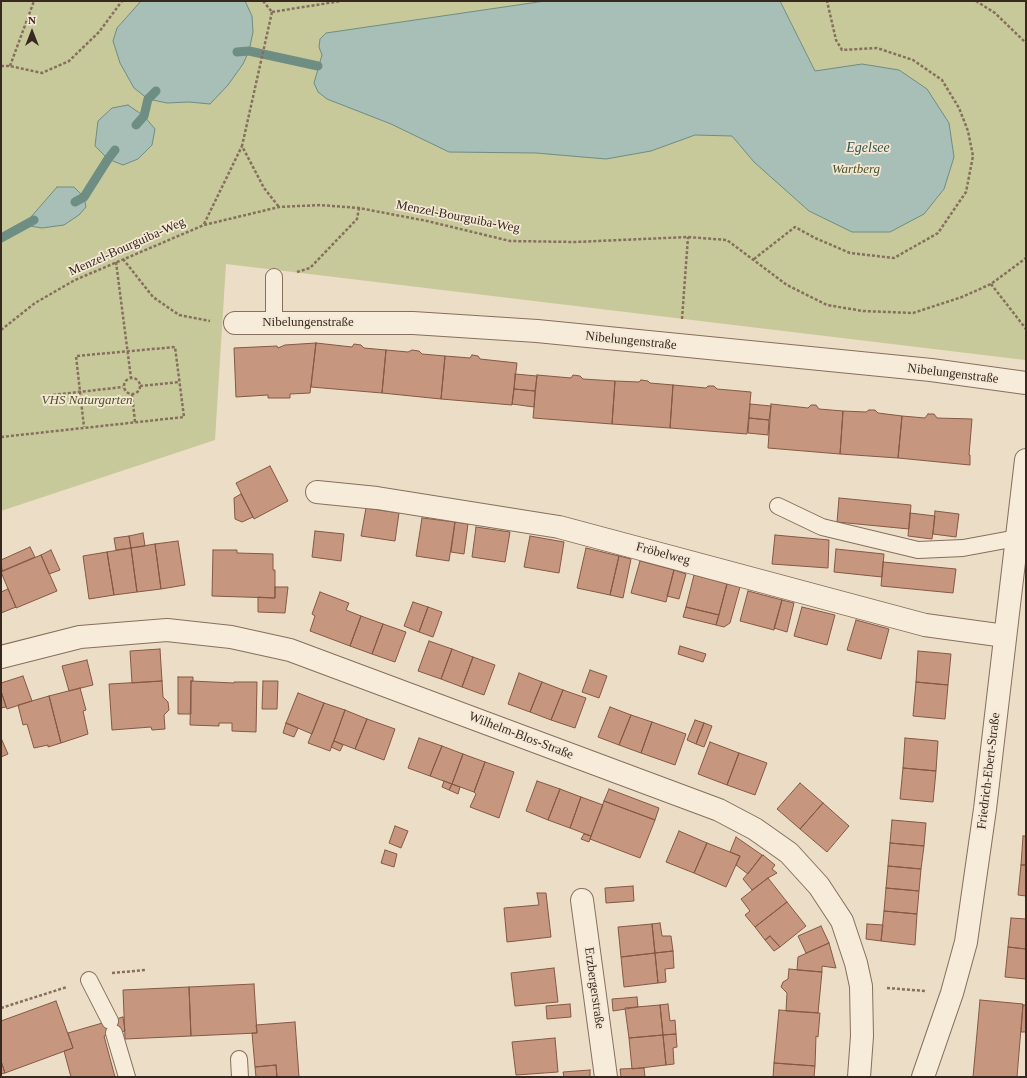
<!DOCTYPE html>
<meta charset="utf-8">
<style>
body{margin:0}
#map{position:relative;width:1027px;height:1078px;overflow:hidden;background:#ecddc6;font-family:"Times New Roman",serif}
canvas{display:block}
.frame{position:absolute;inset:0;border:2px solid #372920;pointer-events:none}
.north{position:absolute;left:12px;top:12px;width:40px;height:40px;-webkit-text-stroke:3px #f4e8d5;paint-order:stroke;rotate:0deg;font-size:11px;font-weight:700;line-height:16px;text-align:center;color:#372920}
.north::after{content:'';display:block;margin:auto;width:14px;height:18px;background:#372920;clip-path:polygon(50% 0,100% 100%,50% 72%,0 100%)}
</style>
<div id="map">
<canvas width="1027" height="1078"></canvas>
<div class="frame"></div>
<div class="north">N</div>
</div>
<script>
const g = document.querySelector('canvas').getContext('2d');
g.lineJoin = 'round';
function fillPath(path, color) {
  g.fillStyle = color;
  g.fill(path, 'evenodd');
}
function shape(rows) {
  const path = new Path2D();
  for (const r of rows) {
    if (r.length === 3) {
      path.moveTo(r[0] + r[2], r[1]);
      path.arc(r[0], r[1], r[2], 0, 2 * Math.PI);
      continue;
    }
    path.moveTo(r[0], r[1]);
    for (let i = 2; i < r.length; i += 2) path.lineTo(r[i], r[i + 1]);
  }
  return path;
}
function trace(path, color, width, dash) {
  g.strokeStyle = color;
  g.lineWidth = width;
  g.lineCap = dash ? 'butt' : 'round';
  g.setLineDash(dash || []);
  g.stroke(path);
}
function drawText(font, color, halo, rows, align = 'center') {
  g.font = font + ' "Times New Roman",serif';
  g.lineWidth = 3.5;
  g.setLineDash([]);
  g.textBaseline = 'middle';
  g.strokeStyle = halo;
  g.fillStyle = color;
  for (const [text, x, y, turn = 0] of rows) {
    g.save();
    g.translate(x, y);
    g.rotate((+turn || 0) * Math.PI / 180);
    g.textAlign = isNaN(turn) ? turn : align;
    if (halo) g.strokeText(text, 0, 0);
    g.fillText(text, 0, 0);
    g.restore();
  }
}
fillPath(shape([
 [1,1,1026,1,1026,358,1025,360,226,264,215,440,1,511]
]), '#c8c99a');
const water = shape([
 [141,1,245,1,252,16,253,32,249,51,243,64,228,85,210,104,189,102,167,103,148,99,134,88,120,63,113,41,117,28,141,1],
 [545,1,780,1,815,71,862,64,899,70,927,89,949,123,954,157,944,189,924,214,890,232,852,232,809,211,754,162,732,136,695,135,651,151,606,159,536,153,449,152,391,124,327,99,318,92,314,83,322,55,319,47,320,39,326,33,545,1],
 [128,105,144,116,155,129,152,145,138,159,123,165,108,159,95,146,98,121,112,108,128,105],
 [57,187,74,187,84,197,86,207,79,215,64,225,42,228,24,225,57,187]
]);
fillPath(water, '#a7bfb6');
trace(water, '#6e8d83', 1);
trace(shape([
 [237,52,249,51,318,66],
 [136,125,144,116,148,99,156,91],
 [75,202,84,197,108,159,115,150],
 [1,238,34,220]
]), '#6e8d83', 9);
const building = shape([
 [316,343,310,393,290,394,290,398,268,398,268,395,236,397,234,348,277,346,278,348,285,345,316,343],
 [316,343,352,347,354,344,361,345,364,348,386,350,382,393,311,387,316,343],
 [386,350,408,352,412,350,419,351,422,354,445,356,441,399,382,393,386,350],
 [472,355,478,356,480,359,517,363,512,405,441,399,445,356,470,358,472,355],
 [515,374,537,376,535,391,514,389,515,374],
 [537,375,571,378,573,375,580,376,583,379,615,381,612,424,533,418,537,375],
 [641,380,648,381,650,383,673,385,670,428,612,424,615,381,639,382,641,380],
 [673,385,706,388,708,386,714,386,717,389,751,392,747,434,670,428,673,385],
 [514,389,535,391,534,407,512,404,514,389],
 [750,404,771,406,769,420,749,418,750,404],
 [771,404,808,408,811,405,816,405,819,409,843,411,840,454,768,448,771,404],
 [869,410,875,410,878,413,902,416,898,458,840,454,843,411,866,412,869,410],
 [928,414,934,414,937,418,972,419,969,455,970,455,970,465,898,458,902,416,925,418,928,414],
 [749,418,769,420,768,435,748,433,749,418],
 [270,466,288,501,254,519,236,483,270,466],
 [241,494,253,517,242,522,235,519,234,498,241,494],
 [839,498,911,505,909,529,837,522,839,498],
 [366,508,399,513,395,541,361,536,366,508],
 [935,511,959,514,956,537,933,534,935,511],
 [910,513,935,516,932,539,908,536,910,513],
 [422,518,455,522,449,561,416,556,422,518],
 [455,522,468,524,464,554,451,552,455,522],
 [476,527,510,532,505,562,472,557,476,527],
 [315,531,344,534,341,561,312,557,315,531],
 [143,533,145,546,131,548,129,536,143,533],
 [775,535,829,540,828,568,772,564,775,535],
 [129,536,131,548,116,550,114,538,129,536],
 [530,536,564,542,559,573,524,567,530,536],
 [178,541,185,585,161,589,155,544,178,541],
 [155,544,161,589,137,592,131,548,155,544],
 [30,547,35,557,2,571,1,560,30,547],
 [131,548,137,592,114,595,107,552,131,548],
 [586,548,619,556,610,595,577,588,586,548],
 [836,549,884,554,882,577,834,572,836,549],
 [51,550,60,570,49,574,41,555,51,550],
 [213,550,237,550,237,553,273,554,273,570,275,570,275,598,212,596,213,550],
 [107,552,114,595,89,599,83,556,107,552],
 [41,555,57,591,16,608,1,572,41,555],
 [619,556,631,559,623,598,610,595,619,556],
 [640,561,674,570,666,602,631,593,640,561],
 [883,562,956,569,953,593,881,586,883,562],
 [674,570,686,574,679,599,667,596,674,570],
 [694,575,727,584,719,615,686,607,694,575],
 [727,584,740,587,730,623,724,627,716,625,727,584],
 [275,587,288,587,285,613,258,612,258,597,275,598,275,587],
 [8,589,16,607,1,613,1,592,8,589],
 [748,591,782,600,774,630,740,621,748,591],
 [320,592,349,603,346,610,361,616,350,646,310,631,315,616,312,614,320,592],
 [782,600,794,603,787,632,774,628,782,600],
 [413,602,428,607,419,632,404,626,413,602],
 [428,607,442,612,433,637,419,632,428,607],
 [686,607,719,615,716,625,683,617,686,607],
 [802,607,835,615,827,645,794,636,802,607],
 [361,616,383,624,372,654,350,646,361,616],
 [856,620,889,629,881,659,847,650,856,620],
 [383,624,406,632,395,662,372,654,383,624],
 [429,641,452,649,441,679,418,671,429,641],
 [680,646,706,654,703,662,678,654,680,646],
 [160,649,162,681,132,683,130,651,160,649],
 [452,649,473,657,462,687,441,679,452,649],
 [918,651,951,654,948,685,916,682,918,651],
 [473,657,495,665,484,695,462,687,473,657],
 [87,660,93,685,69,691,62,666,87,660],
 [590,670,607,676,599,698,582,692,590,670],
 [519,673,542,682,530,712,508,704,519,673],
 [23,676,32,701,7,709,1,691,1,683,23,676],
 [178,677,193,677,193,681,191,681,191,714,178,714,178,677],
 [162,681,163,697,168,702,169,710,164,715,165,729,152,730,151,727,112,730,109,684,162,681],
 [191,681,234,683,234,682,257,682,256,732,232,731,232,723,219,723,219,726,190,725,191,681],
 [263,681,278,681,277,709,262,709,263,681],
 [542,682,563,690,551,720,530,712,542,682],
 [916,682,948,685,945,719,913,716,916,682],
 [80,688,86,710,83,711,88,734,61,743,49,696,80,688],
 [563,690,586,698,575,728,551,720,563,690],
 [1,691,6,707,1,708,1,691],
 [298,693,324,703,312,734,286,723,298,693],
 [49,696,61,743,48,747,48,745,34,748,27,724,23,725,18,705,49,696],
 [324,703,345,710,330,751,308,743,324,703],
 [610,707,631,715,619,745,598,737,610,707],
 [345,710,367,719,355,749,334,741,345,710],
 [631,715,652,722,641,753,619,745,631,715],
 [367,719,395,729,384,760,355,749,367,719],
 [695,720,704,723,696,744,687,740,695,720],
 [652,722,686,734,675,765,641,753,652,722],
 [286,723,298,728,294,737,283,733,286,723],
 [704,723,712,726,704,747,696,744,704,723],
 [1,738,8,754,1,757,1,738],
 [419,738,442,746,430,776,408,768,419,738],
 [905,738,938,741,936,771,903,768,905,738],
 [334,741,343,745,340,751,331,747,334,741],
 [710,742,739,753,727,785,698,774,710,742],
 [442,746,463,754,452,784,430,776,442,746],
 [739,753,767,763,755,795,727,785,739,753],
 [463,754,485,762,474,792,452,784,463,754],
 [485,762,514,772,499,818,470,807,476,794,474,792,485,762],
 [903,768,936,771,933,802,900,799,903,768],
 [444,781,452,784,449,790,442,787,444,781],
 [537,781,560,789,548,820,526,811,537,781],
 [800,783,823,803,800,829,777,809,800,783],
 [452,784,460,787,458,794,449,790,452,784],
 [560,789,581,797,570,828,548,820,560,789],
 [609,789,659,808,655,820,604,801,609,789],
 [581,797,603,805,591,836,570,828,581,797],
 [604,801,655,820,640,858,590,839,604,801],
 [823,803,849,826,827,852,800,829,823,803],
 [892,820,926,823,924,846,890,843,892,820],
 [395,826,408,831,401,848,389,843,395,826],
 [679,831,707,843,694,873,666,862,679,831],
 [584,834,591,836,589,842,581,839,584,834],
 [1023,836,1026,836,1026,865,1021,865,1023,836],
 [736,837,762,855,748,874,736,865,740,856,730,852,736,837],
 [707,843,740,856,726,887,694,873,707,843],
 [890,843,924,846,921,869,888,866,890,843],
 [385,850,397,854,394,867,381,863,385,850],
 [763,855,775,865,772,869,777,873,768,878,752,890,743,879,763,855],
 [1021,865,1026,865,1026,896,1018,895,1021,865],
 [888,866,921,869,919,891,886,888,888,866],
 [768,878,787,902,755,927,745,915,750,911,741,899,768,878],
 [633,886,634,901,606,903,605,888,633,886],
 [886,888,919,891,917,914,884,911,886,888],
 [537,893,546,893,551,937,507,942,504,908,539,905,537,893],
 [787,902,806,926,780,947,770,936,765,940,755,927,787,902],
 [884,911,917,914,915,945,881,941,884,911],
 [1011,918,1026,919,1026,949,1008,947,1011,918],
 [660,923,662,936,671,936,673,951,655,953,652,924,660,923],
 [652,924,655,953,621,957,618,927,652,924],
 [867,924,883,925,881,941,866,939,867,924],
 [821,926,829,943,806,953,798,936,821,926],
 [770,936,780,947,774,951,765,940,770,936],
 [829,943,836,968,822,966,822,972,797,970,798,957,829,943],
 [1008,947,1026,949,1026,979,1005,977,1008,947],
 [673,951,674,968,665,969,666,982,658,983,655,953,673,951],
 [655,953,658,983,624,987,621,957,655,953],
 [554,968,558,1002,515,1006,511,973,554,968],
 [789,969,822,972,818,1013,786,1011,787,993,781,987,783,982,788,979,789,969],
 [254,984,257,1033,191,1036,189,987,254,984],
 [189,987,191,1036,125,1039,123,990,189,987],
 [637,997,638,1007,613,1011,612,999,637,997],
 [980,1000,1023,1004,1017,1077,973,1077,980,1000],
 [56,1001,73,1048,5,1073,1,1061,1,1021,56,1001],
 [570,1004,571,1017,547,1019,546,1006,570,1004],
 [668,1004,670,1021,675,1020,676,1034,663,1035,660,1005,668,1004],
 [660,1005,663,1035,629,1038,625,1008,660,1005],
 [1023,1005,1026,1005,1026,1032,1021,1032,1023,1005],
 [779,1010,820,1013,818,1037,816,1036,815,1066,774,1063,779,1010],
 [123,1017,125,1031,104,1036,115,1077,71,1077,64,1051,73,1048,68,1033,123,1017],
 [295,1022,299,1077,277,1077,276,1065,255,1067,252,1033,257,1033,256,1025,295,1022],
 [676,1034,677,1047,673,1048,674,1064,666,1065,663,1035,676,1034],
 [663,1035,666,1065,632,1069,629,1038,663,1035],
 [555,1038,558,1072,516,1075,512,1042,555,1038],
 [1,1061,5,1073,1,1074,1,1061],
 [774,1063,815,1066,814,1077,773,1077,774,1063],
 [276,1065,277,1077,256,1077,255,1067,276,1065],
 [644,1068,645,1077,621,1077,620,1069,644,1068],
 [590,1070,590,1077,564,1077,563,1072,590,1070]
]);
fillPath(building, '#c7967e');
trace(building, '#845844', 1);
const service = shape([
 [274,277,274,323],
 [778,506,822,527,918,550,963,548,1017,538],
 [89,980,110,1021],
 [114,1033,127,1077],
 [239,1059,240,1077]
]);
const minor = shape([
 [235,323,413,323,537,331,931,370,1026,383],
 [317,492,377,498,559,527,925,625,1005,636],
 [1,657,80,637,167,630,231,637,290,650,719,810,755,829,789,853,819,886,842,921,856,963,861,986,862,1036,859,1077],
 [582,900,606,1077],
 [923,1077,952,993,966,942,985,809,1026,460]
]);
trace(service, '#866f5d', 18);
trace(minor, '#866f5d', 24);
trace(shape([
 [263,1,272,12],
 [976,1,995,13,1026,43],
 [272,12,242,146,264,188,279,207],
 [272,12,341,1],
 [1,66,10,66,42,73,69,61,99,32,122,1],
 [10,66,34,1],
 [204,224,242,146],
 [123,259,153,297,179,315,210,321],
 [754,259,795,227,815,238,850,253,894,258,938,233,966,192,973,156,968,131,959,108,942,80,913,60,877,48,842,50,836,40,827,1],
 [116,262,131,378],
 [297,272,310,268,357,219,359,208],
 [991,284,1026,329],
 [682,319,688,237],
 [1,330,35,303,75,280,204,225,279,207,320,205,359,208,427,221,510,241,575,242,688,237,727,240,787,285,827,305,863,311,913,313,962,297,991,284,1026,258],
 [132,386,8],
 [140,386,179,382],
 [132,394,135,422],
 [43,396,123,387],
 [1,437,184,417,175,347,76,356,84,427],
 [112,973,146,970],
 [887,988,926,991],
 [1,1008,67,987]
]), '#866f5d', 2.5, [3, 2]);
trace(service, '#f7ebd9', 16);
trace(minor, '#f7ebd9', 22);
drawText('italic 13px', '#4b5227', '#f4e8d5', [
 ["Wartberg",856,170],
 ["VHS Naturgarten",87,401]
]);
drawText('13px', '#372920', '#f4e8d5', [
 ["Menzel-Bourguiba-Weg",458,217,11],
 ["Menzel-Bourguiba-Weg",127,247,-24],
 ["Nibelungenstraße",308,323],
 ["Nibelungenstraße",631,341,6],
 ["Nibelungenstraße",953,374,7],
 ["Fröbelweg",663,554,15],
 ["Wilhelm-Blos-Straße",521,736,21],
 ["Friedrich-Ebert-Straße",989,771,-83],
 ["Erzbergerstraße",594,988,82]
]);
drawText('italic 14px', '#305650', '#f4e8d5', [
 ["Egelsee",868,148]
]);
</script>
